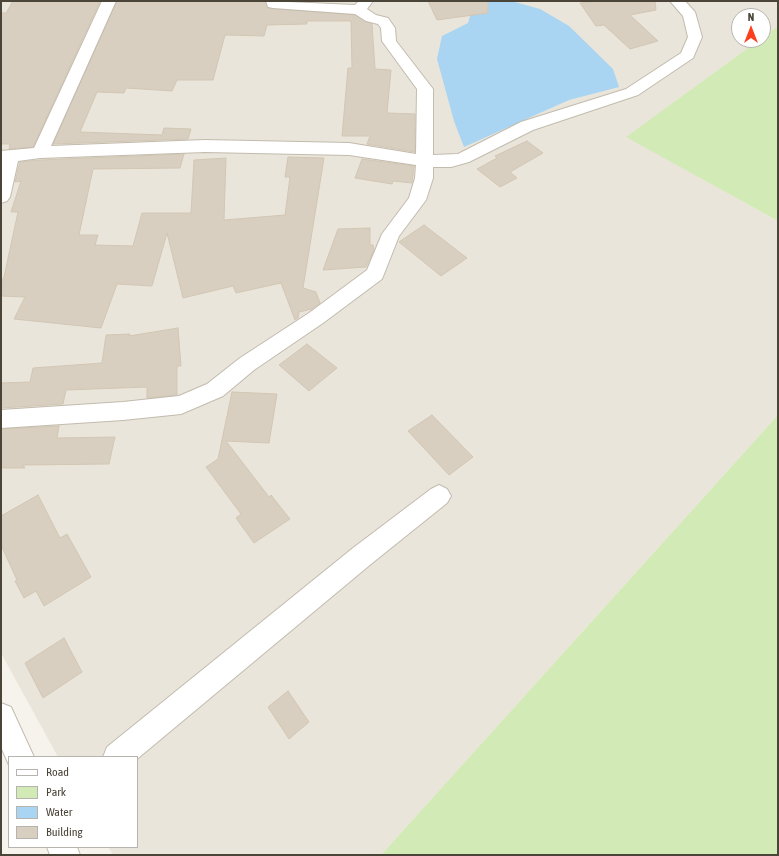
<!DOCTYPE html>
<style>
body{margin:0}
#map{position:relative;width:779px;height:856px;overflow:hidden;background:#f6f3ec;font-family:"Asap Condensed",sans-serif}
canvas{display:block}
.frame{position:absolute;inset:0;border:2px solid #4b4439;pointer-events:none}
.legend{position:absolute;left:8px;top:756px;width:130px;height:92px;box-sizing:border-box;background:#fff;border:1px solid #b7b4b0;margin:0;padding:5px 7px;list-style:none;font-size:12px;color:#4b4439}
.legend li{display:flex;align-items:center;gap:8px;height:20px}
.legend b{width:20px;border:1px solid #b7b4b0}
.north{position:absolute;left:731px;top:8px;width:40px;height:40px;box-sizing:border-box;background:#fff;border:1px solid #b7b4b0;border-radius:50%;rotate:0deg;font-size:11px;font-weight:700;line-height:16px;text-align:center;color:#4b4439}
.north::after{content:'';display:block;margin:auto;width:14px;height:18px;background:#fc3f1d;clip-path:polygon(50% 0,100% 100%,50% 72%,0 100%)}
</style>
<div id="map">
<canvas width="779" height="856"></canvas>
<div class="frame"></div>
<ul class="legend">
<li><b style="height:5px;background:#fff"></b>Road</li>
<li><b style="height:11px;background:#d2eab5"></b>Park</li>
<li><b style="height:11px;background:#a9d4f2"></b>Water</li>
<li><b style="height:11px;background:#d8cfc1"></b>Building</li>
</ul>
<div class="north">N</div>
</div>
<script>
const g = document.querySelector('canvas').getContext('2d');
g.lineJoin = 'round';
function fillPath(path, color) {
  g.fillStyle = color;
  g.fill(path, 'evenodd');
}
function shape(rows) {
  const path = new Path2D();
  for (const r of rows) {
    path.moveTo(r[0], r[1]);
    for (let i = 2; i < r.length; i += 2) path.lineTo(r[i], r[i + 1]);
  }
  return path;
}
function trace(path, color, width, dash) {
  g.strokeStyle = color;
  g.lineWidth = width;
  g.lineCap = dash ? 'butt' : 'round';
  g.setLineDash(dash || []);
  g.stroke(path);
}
fillPath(shape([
 [1,1,778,1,778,26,763,37,763,16,739,16,739,40,759,40,627,137,778,221,778,415,381,855,113,855,108,847,137,847,137,757,58,757,1,653]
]), '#eae5da');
fillPath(shape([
 [778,26,778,221,626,137,759,40,763,40,763,37],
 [778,415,778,855,381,855]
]), '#d2eab5');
fillPath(shape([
 [470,1,511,1,540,9,569,26,613,69,619,87,569,100,464,147,454,121,437,59,442,36,468,23,471,13]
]), '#a9d4f2');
const building = shape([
 [13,1,100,1,33,147,9,149,10,144,1,144,1,13,6,13,13,1],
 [117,1,265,1,268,8,355,15,372,24,375,69,391,70,387,113,415,114,415,152,367,144,370,136,342,136,348,68,352,68,351,21,307,21,307,24,267,25,264,36,225,35,213,80,177,80,172,91,126,88,124,93,97,92,80,132,162,135,164,128,191,129,188,139,53,144,117,1],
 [428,1,488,1,488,13,437,20,428,1],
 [599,1,655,1,656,10,630,15,658,41,630,49,604,25,596,26,580,3,599,1],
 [527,141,543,153,510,172,517,178,500,187,477,169,497,158,495,156,527,141],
 [184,154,180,168,93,169,79,235,98,235,95,245,133,246,142,213,191,213,194,160,226,158,224,220,285,215,290,177,285,177,288,157,324,158,303,288,316,292,320,303,312,309,299,312,298,318,295,320,281,283,236,293,233,286,183,298,167,233,152,286,117,284,101,328,14,319,25,297,1,296,1,283,4,277,18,212,11,212,21,181,15,182,20,162,40,160,184,154],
 [362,159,414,166,412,183,393,181,392,184,355,178,362,159],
 [424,225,467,258,441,276,399,242,424,225],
 [370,228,370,245,373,245,374,250,366,267,323,270,338,229,370,228],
 [178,328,181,366,177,366,177,395,147,398,147,387,66,390,63,404,1,408,1,383,30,382,33,368,102,363,106,335,130,334,129,336,178,328],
 [307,344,337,368,309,391,279,365,307,344],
 [232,392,277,394,269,443,226,441,269,497,271,495,290,519,254,543,236,518,241,514,206,467,218,459,232,392],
 [432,415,473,457,449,475,408,431,432,415],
 [59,426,57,438,115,437,109,464,23,465,25,468,1,468,1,429,59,426],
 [38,495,60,538,67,534,91,577,44,606,36,591,24,598,15,581,17,580,1,545,1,516,38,495],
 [64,638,82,672,43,698,25,663,64,638],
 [288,691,309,722,289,739,268,707,288,691]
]);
fillPath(building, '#d8cfc1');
trace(building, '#d3c7b4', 1);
const street = shape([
 [102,1,116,1,51,146,205,140,349,143,416,154,417,89,382,41,381,28,378,24,366,21,355,14,273,8,268,7,266,1,355,5,359,1,373,1,367,9,376,15,388,18,395,28,396,41,433,89,433,155,458,154,521,122,626,89,681,53,688,37,683,16,670,1,685,1,695,12,702,37,693,58,638,95,533,130,469,162,451,167,433,167,433,178,426,200,399,236,382,279,323,323,254,370,223,396,181,414,123,420,1,428,1,410,123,402,179,396,207,384,240,358,309,313,367,270,382,234,409,198,415,178,416,165,349,155,205,152,40,158,18,161,10,197,7,201,1,203,1,151,34,148,102,1],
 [439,485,447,489,451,496,447,503,371,564,137,759,137,757,103,757,107,747,353,548,431,489,439,485],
 [1,703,11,707,34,757,9,757,9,765,1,747,1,703],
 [47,847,77,847,80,855,50,855,47,847]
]);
trace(street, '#c2bbae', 2);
fillPath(street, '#fff');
</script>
